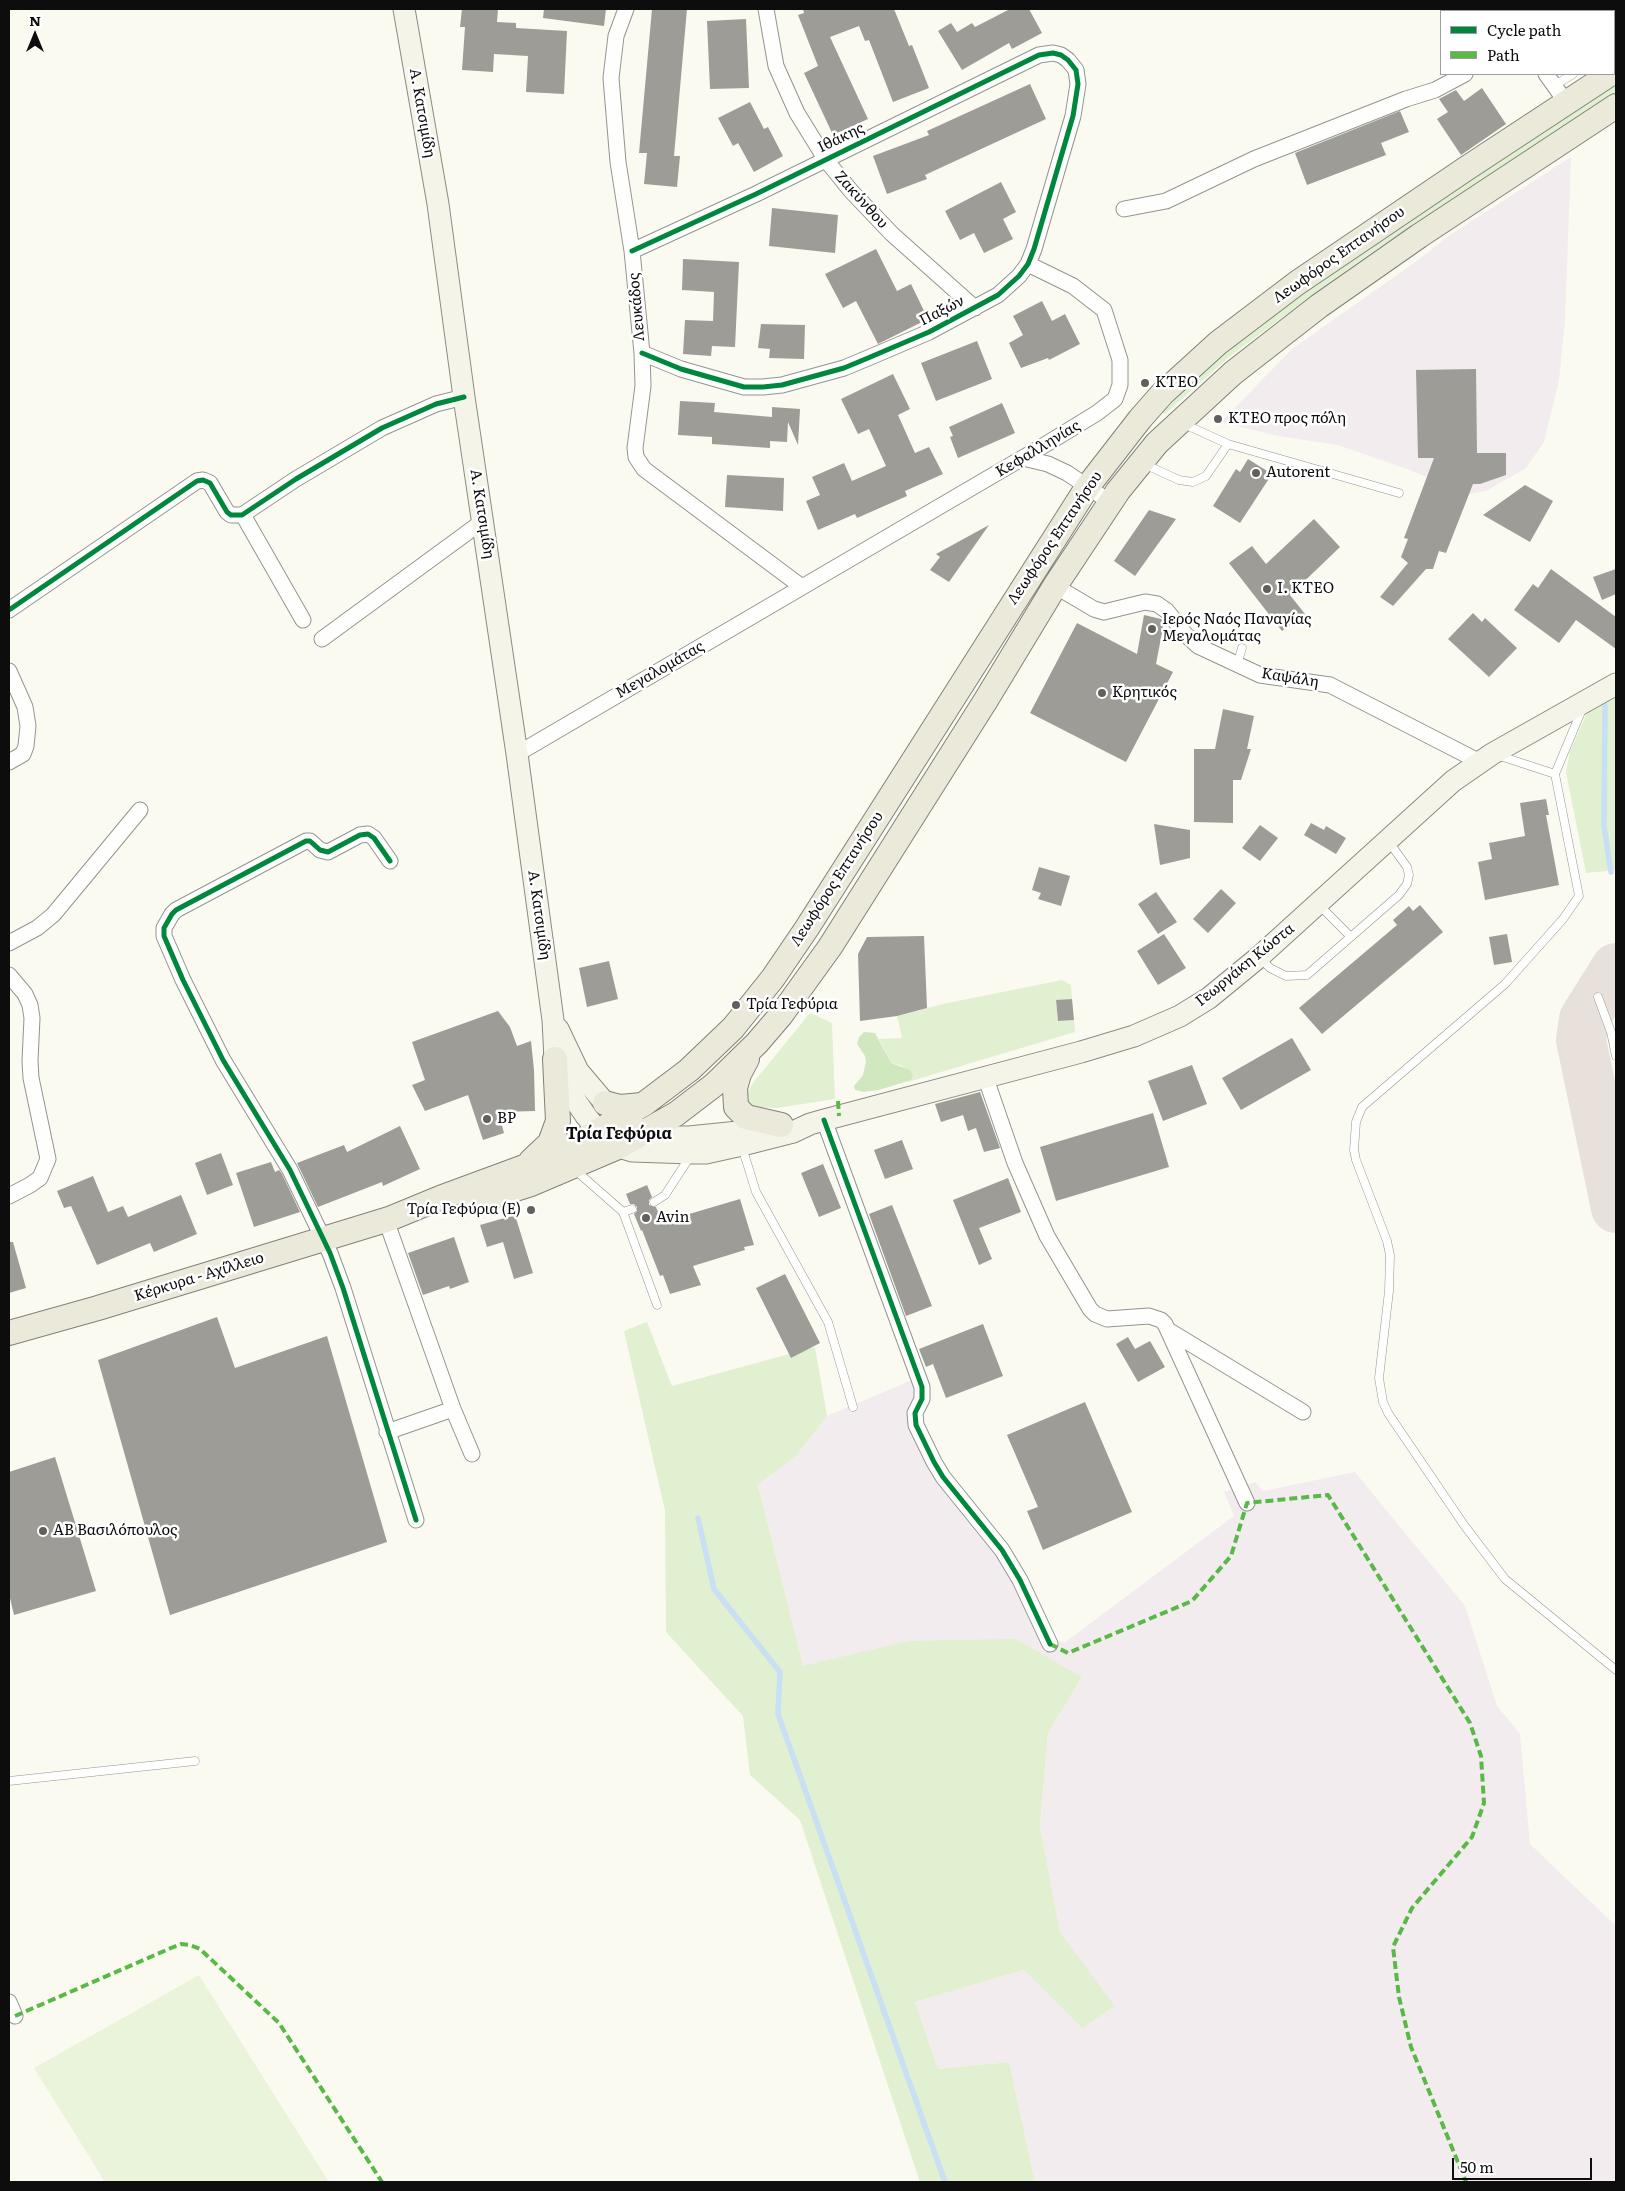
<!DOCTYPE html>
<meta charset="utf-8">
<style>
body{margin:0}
#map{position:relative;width:1625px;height:2191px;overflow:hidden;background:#fbfaf1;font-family:Literata,serif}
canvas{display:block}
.frame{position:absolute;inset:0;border:10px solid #0d0d0d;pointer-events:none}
.legend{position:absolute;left:1440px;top:10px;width:175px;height:65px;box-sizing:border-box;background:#fff;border:1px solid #9e9e9e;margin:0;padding:6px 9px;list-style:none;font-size:15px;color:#0d0d0d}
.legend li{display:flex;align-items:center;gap:10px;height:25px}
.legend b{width:25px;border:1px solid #9e9e9e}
.north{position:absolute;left:10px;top:10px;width:50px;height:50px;-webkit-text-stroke:4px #fff;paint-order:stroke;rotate:0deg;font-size:14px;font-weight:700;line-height:20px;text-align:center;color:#0d0d0d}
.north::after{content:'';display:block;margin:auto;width:18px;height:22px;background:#0d0d0d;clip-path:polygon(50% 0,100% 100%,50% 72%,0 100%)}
.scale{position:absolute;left:1452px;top:2158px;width:140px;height:22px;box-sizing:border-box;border:2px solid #0d0d0d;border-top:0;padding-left:6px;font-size:15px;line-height:18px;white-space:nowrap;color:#0d0d0d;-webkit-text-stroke:4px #fff;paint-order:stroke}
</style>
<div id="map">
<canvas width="1625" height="2191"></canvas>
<div class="frame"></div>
<ul class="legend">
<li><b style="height:6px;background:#00873e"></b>Cycle path</li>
<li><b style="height:6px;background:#58b947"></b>Path</li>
</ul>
<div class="north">N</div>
<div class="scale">50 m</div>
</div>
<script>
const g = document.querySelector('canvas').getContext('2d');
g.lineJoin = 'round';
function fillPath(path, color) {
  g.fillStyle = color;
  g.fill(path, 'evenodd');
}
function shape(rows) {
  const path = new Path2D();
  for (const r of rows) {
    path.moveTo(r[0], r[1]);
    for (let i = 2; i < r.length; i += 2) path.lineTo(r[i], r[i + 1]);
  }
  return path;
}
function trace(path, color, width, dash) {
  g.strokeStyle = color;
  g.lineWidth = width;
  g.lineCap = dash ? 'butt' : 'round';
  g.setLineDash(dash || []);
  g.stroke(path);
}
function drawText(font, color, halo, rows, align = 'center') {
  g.font = font + ' Literata,serif';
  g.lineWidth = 5;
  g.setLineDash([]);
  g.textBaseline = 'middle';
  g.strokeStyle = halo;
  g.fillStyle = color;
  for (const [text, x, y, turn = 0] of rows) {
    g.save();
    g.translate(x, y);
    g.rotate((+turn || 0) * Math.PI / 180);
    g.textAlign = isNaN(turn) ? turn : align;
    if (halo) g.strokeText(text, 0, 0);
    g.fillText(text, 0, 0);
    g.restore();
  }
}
fillPath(shape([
 [1571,157,1565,320,1559,380,1544,442,1526,468,1486,491,1469,494,1407,469,1338,445,1278,436,1221,422,1292,349,1418,260,1450,235],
 [912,1380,916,1392,909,1411,1000,1557,1039,1632,1064,1643,1234,1516,1224,1492,1255,1482,1263,1491,1355,1472,1465,1606,1497,1706,1520,1734,1530,1844,1616,1926,1616,2182,1035,2182,1009,2062,938,2069,915,2002,1024,1970,1082,2027,1115,2006,1060,1932,1040,1826,1048,1733,1082,1677,908,1641,803,1667,758,1483,796,1456,827,1416]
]), '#f2ecee');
fillPath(shape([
 [1616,83,1616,93,1375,250,1334,279,1229,357,1165,414,1162,412,1221,355,1288,301],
 [1616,694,1616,870,1586,873,1566,772,1570,751,1588,711],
 [1062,980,1071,985,1072,999,1056,1001,1058,1021,1074,1020,1075,1032,891,1087,908,1082,903,1066,891,1063,879,1039,902,1038,897,1016,943,1004],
 [810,1013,832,1023,835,1099,778,1108,753,1107,748,1101,747,1095,752,1084],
 [647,1322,672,1386,815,1347,827,1416,796,1456,758,1484,803,1666,908,1641,1016,1639,1082,1677,1048,1733,1040,1826,1060,1932,1115,2006,1082,2028,1024,1970,915,2002,938,2069,1009,2062,1035,2182,920,2182,800,1820,750,1775,743,1716,666,1632,665,1511,624,1331]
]), '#e0f0d1');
fillPath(shape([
 [864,1032,875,1033,891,1063,910,1070,913,1075,911,1080,879,1090,863,1092,855,1090,854,1086,863,1075,866,1062,865,1056,857,1044,859,1037]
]), '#d0e7c0');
fillPath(shape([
 [199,1975,329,2182,105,2182,34,2068]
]), '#eaf4db');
trace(shape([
 [1605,705,1604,826,1611,872],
 [698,1518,714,1589,780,1672,778,1714,945,2182]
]), '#c9dff4', 5.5);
trace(shape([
 [1616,968,1584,1019,1581,1040,1616,1208]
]), '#e8e0da', 50);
fillPath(shape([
 [462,9,498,9,497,22,516,23,516,28,567,31,564,94,526,92,528,56,494,54,493,72,462,70,465,27,460,27],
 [544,9,606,9,604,26,543,18],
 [652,9,687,9,674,156,680,156,677,187,644,184,647,153,639,153],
 [803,9,894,9,909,46,912,45,929,88,893,102,869,40,865,41,859,26,830,37,868,119,833,135,804,73,818,66,798,15,804,13],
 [1010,9,1029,9,1042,33,1012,49,1009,43,962,70,938,31,951,23,957,32,972,23,975,27],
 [746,19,749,88,710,89,707,21],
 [1030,84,1046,119,925,175,927,179,887,194,873,156,929,135,927,131],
 [1482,88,1506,124,1461,155,1437,119,1448,112,1439,99,1456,90,1464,101],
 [750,102,764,129,768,127,783,156,754,172,738,143,733,146,718,118],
 [1400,111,1409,132,1381,143,1386,155,1307,185,1295,153],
 [1001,182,1016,212,1003,219,1013,239,984,253,974,233,960,240,945,211],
 [772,208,838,215,835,253,769,246],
 [876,249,897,291,911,284,928,319,878,344,856,301,843,308,825,274],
 [683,259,739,262,735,347,712,346,711,356,683,354,685,320,713,321,714,292,682,290],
 [1042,301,1052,321,1065,314,1080,344,1049,360,1048,358,1021,368,1009,343,1023,335,1013,316],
 [761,324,805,325,804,359,769,358,770,349,758,348],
 [977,341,992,379,936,401,921,363],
 [1476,369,1477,453,1506,453,1506,475,1480,484,1473,484,1446,553,1439,551,1433,569,1426,569,1393,606,1380,597,1408,563,1401,557,1408,539,1404,538,1434,458,1418,458,1416,370],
 [893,374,910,409,898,415,915,453,929,447,943,474,905,491,907,496,857,518,855,514,818,530,806,501,820,495,812,477,844,463,852,481,886,466,869,429,858,434,841,399],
 [680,401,715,403,714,412,772,417,772,407,800,409,798,445,788,422,787,442,770,441,770,448,712,444,712,437,678,435],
 [1002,403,1015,433,958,458,950,437,953,436,949,427],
 [1248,459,1272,474,1240,523,1213,506,1236,469,1240,472],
 [727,475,784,478,783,511,725,507],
 [1525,485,1553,501,1530,542,1483,515],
 [1149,510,1176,519,1135,576,1114,561],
 [1314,519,1340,547,1290,595,1305,614,1282,631,1229,563,1252,546,1266,564],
 [989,525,949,582,930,570,940,557,936,554],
 [1551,569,1616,617,1616,649,1576,620,1559,643,1514,610,1533,584,1538,588],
 [1616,569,1616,594,1602,600,1593,577],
 [1473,613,1482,622,1485,618,1517,648,1489,677,1448,639],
 [1144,615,1161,619,1164,622,1156,664,1173,672,1126,762,1030,713,1077,623,1137,654],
 [1223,709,1254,716,1247,749,1251,749,1241,780,1233,780,1233,823,1194,822,1194,749,1215,749],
 [1546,799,1549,815,1546,815,1559,885,1485,900,1478,862,1492,859,1489,843,1525,836,1520,803],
 [1311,823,1324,830,1326,826,1346,838,1336,854,1304,835],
 [1154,824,1190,830,1190,858,1160,865],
 [1260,825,1278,838,1260,861,1242,848],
 [1039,867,1070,876,1061,906,1038,899,1041,893,1032,890],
 [1221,889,1236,903,1208,933,1193,919],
 [1156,892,1177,922,1158,934,1138,904],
 [1420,905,1443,932,1322,1034,1299,1008,1397,925,1393,920,1409,906,1413,911],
 [1164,934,1186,968,1158,985,1137,951],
 [1507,934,1512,962,1494,965,1489,937],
 [924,936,927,1008,897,1016,860,1021,858,954,867,937],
 [609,961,618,999,587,1007,579,968],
 [1072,999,1074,1020,1058,1021,1056,1000],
 [498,1011,510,1027,517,1046,531,1041,534,1070,535,1111,498,1112,504,1133,483,1140,468,1095,425,1111,412,1085,425,1080,412,1042],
 [1292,1038,1311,1070,1241,1110,1222,1078],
 [1192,1065,1207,1104,1163,1121,1148,1081],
 [980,1092,1000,1148,984,1152,976,1128,968,1131,963,1115,941,1122,935,1104],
 [1153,1113,1169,1167,1056,1201,1040,1147],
 [400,1126,420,1169,383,1186,382,1182,318,1207,297,1163,344,1145,347,1152],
 [902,1140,913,1169,885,1179,874,1150],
 [221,1153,233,1185,207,1195,195,1163],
 [271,1162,275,1172,279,1170,282,1174,300,1212,254,1227,236,1173],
 [823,1164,841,1208,819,1217,801,1173],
 [93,1176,108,1212,123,1206,128,1217,181,1195,197,1234,154,1252,150,1243,97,1265,71,1206,64,1208,57,1191],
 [1008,1178,1021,1212,979,1228,992,1259,979,1265,953,1200],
 [647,1185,652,1197,649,1200,649,1205,656,1207,662,1222,740,1199,754,1245,744,1247,745,1250,693,1266,701,1285,670,1294,663,1275,660,1276,642,1230,641,1231,634,1214,637,1211,637,1207,634,1204,630,1204,626,1194],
 [892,1205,932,1306,906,1316,869,1214],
 [515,1215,533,1273,514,1279,503,1242,487,1247,480,1225],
 [454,1237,469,1282,450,1289,449,1286,423,1295,408,1253],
 [9,1242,13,1242,26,1288,9,1293],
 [785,1274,820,1343,791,1358,756,1288],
 [217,1317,235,1368,327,1336,387,1542,170,1615,98,1360],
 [983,1324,1003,1376,946,1398,933,1364,926,1367,919,1349],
 [1128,1337,1135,1349,1150,1341,1165,1367,1138,1382,1116,1344],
 [1085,1402,1132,1512,1043,1550,1027,1511,1038,1507,1007,1435],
 [55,1457,96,1591,14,1615,9,1594,9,1472]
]), '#9e9c97');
const service = shape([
 [1614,15,1615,9],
 [1555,85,1573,74],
 [1184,424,1228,444,1399,493],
 [1144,464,1179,480,1193,482,1206,476,1228,444],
 [1237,665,1242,648],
 [1583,707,1555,774,1579,896,1563,919,1505,984,1362,1107,1356,1122,1354,1150,1356,1160,1387,1241,1390,1255,1389,1291,1379,1378,1383,1402,1388,1413,1464,1525,1505,1579,1616,1670],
 [1497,755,1555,774],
 [1319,905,1351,937],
 [1261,959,1270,968,1286,976,1307,975,1399,895,1407,884,1409,875,1407,867,1389,842],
 [1598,997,1611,1032,1616,1056],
 [742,1147,756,1192,828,1322,853,1407],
 [574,1169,623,1212,632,1209],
 [654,1202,665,1195,691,1155],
 [623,1212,657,1305],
 [9,1781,195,1761]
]);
const minor = shape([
 [626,9,616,36,611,78,618,162,632,251,642,353,643,386,635,448,636,457,644,469,802,587],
 [766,9,776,66,797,113,826,160,851,191,892,234,975,308],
 [1546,74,1566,102],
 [1124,209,1166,201,1254,159,1406,99,1435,90,1465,74],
 [632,251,756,194,1039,55,1053,53,1061,55,1068,60,1076,70,1078,84,1073,116,1034,249,1028,264,1019,276,998,295,929,332,868,358,844,368,782,385,763,387,744,387,681,369,642,353],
 [1023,458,1048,464,1067,473,1110,502],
 [243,515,303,620],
 [1055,586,1094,609,1104,612,1145,602,1157,604,1167,611,1186,635,1198,646,1260,675,1330,685,1480,762],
 [9,610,197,481,203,480,210,483,227,512,231,515,242,515,296,479,382,428,436,404,464,397],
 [322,639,483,521],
 [9,671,25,707,28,726,26,746,23,754,9,762],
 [517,754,1043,446,1097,413,1115,399,1120,385,1120,360,1104,310,1073,286,1028,264],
 [390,861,374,838,368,834,360,835,328,852,320,850,310,841,306,841,176,910,172,914,164,928,164,936,183,980,223,1060,290,1170,330,1253,343,1288,416,1520],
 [9,943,37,928,53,915,140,810],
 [9,975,25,994,30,1005,32,1018,30,1061,31,1078,48,1159,40,1178,30,1185,9,1196],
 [986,1079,1015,1163,1047,1236,1090,1309,1095,1314,1107,1319,1149,1316,1161,1320,1165,1324,1247,1503],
 [824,1120,922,1387,922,1399,915,1413,916,1425,934,1462,943,1477,1002,1550,1020,1580,1050,1644],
 [386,1220,453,1409,472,1454],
 [1168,1330,1303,1412],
 [387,1432,453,1409],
 [9,2002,15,2016]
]);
const secondary = shape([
 [404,9,438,204,464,397,517,754,553,1020,555,1059,562,1081,586,1116,599,1132,616,1146,632,1151,692,1153,706,1153,742,1145,793,1132,810,1124,824,1120,1081,1052,1134,1036,1180,1016,1209,998,1259,957,1453,781,1492,754,1616,684],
 [558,1029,578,1071,605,1103,632,1126,645,1132,667,1137,689,1137,748,1131]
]);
const primary = shape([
 [747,1059,739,1074,735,1088,736,1107,746,1117,781,1125],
 [605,1103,620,1107,642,1105],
 [531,1161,550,1143,558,1121,555,1059],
 [474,1202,531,1184,618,1147,676,1114,714,1085,757,1043,781,1015,830,947,986,700,1055,586,1118,491,1157,443,1233,373,1319,306,1419,236,1616,106],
 [9,1333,98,1308,389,1219,440,1198,524,1167,581,1141,644,1104,689,1070,733,1028,773,978,807,928,1088,486,1140,419,1162,394,1218,343,1297,283,1467,168,1610,74]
]);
trace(service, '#949490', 9);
trace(minor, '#949490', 17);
trace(secondary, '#8b8a86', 23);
trace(primary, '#81817d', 26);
trace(service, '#fefefd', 8);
trace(minor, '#fefefd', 15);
trace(secondary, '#f4f4e9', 21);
trace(primary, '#ebe9d9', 24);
trace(shape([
 [838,1101,839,1116],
 [1050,1644,1068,1653,1192,1601,1231,1556,1247,1503,1328,1495,1470,1723,1481,1756,1484,1803,1472,1837,1412,1908,1393,1947,1399,1997,1411,2047,1466,2182],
 [15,2016,171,1948,181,1944,190,1945,200,1949,279,2023,382,2182]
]), '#58b947', 4, [8, 4]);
trace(shape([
 [632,251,756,194,1039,55,1053,53,1061,55,1068,60,1076,70,1078,84,1073,116,1034,249,1028,264,1019,276,998,295,929,332,868,358,844,368,782,385,763,387,744,387,681,369,642,353],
 [9,610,197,481,203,480,210,483,227,512,231,515,242,515,296,479,382,428,436,404,464,397],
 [390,861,374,838,368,834,360,835,328,852,320,850,310,841,306,841,176,910,172,914,164,928,164,936,183,980,223,1060,290,1170,330,1253,343,1288,416,1520],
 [824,1120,922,1387,922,1399,915,1413,916,1425,934,1462,943,1477,1002,1550,1020,1580,1050,1644]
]), '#00873e', 5);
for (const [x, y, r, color] of [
 [1145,383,5,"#60605d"],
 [1218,419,5,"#60605d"],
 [1256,473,5,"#60605d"],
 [1267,589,5,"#60605d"],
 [1152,629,5,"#60605d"],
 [1102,693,5,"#60605d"],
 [736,1005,5,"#60605d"],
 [487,1119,5,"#60605d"],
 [531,1210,5,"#60605d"],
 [646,1218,5,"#60605d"],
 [43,1531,5,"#60605d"]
]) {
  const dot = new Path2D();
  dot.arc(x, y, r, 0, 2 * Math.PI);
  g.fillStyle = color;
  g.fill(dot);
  trace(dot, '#fff', 2);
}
drawText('15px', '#0d0d0d', '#fff', [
 ["Α. Κατσιμίδη",422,113,80],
 ["Ιθάκης",841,138,-26],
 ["Ζακύνθου",861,200,48],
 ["Λεωφόρος Επτανήσου",1339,255,-35],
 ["Λευκάδος",637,307,-95],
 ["Παξών",942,311,-27],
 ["Κεφαλληνίας",1038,449,-31],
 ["Α. Κατσιμίδη",482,514,81],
 ["Λεωφόρος Επτανήσου",1055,538,-56],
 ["Μεγαλομάτας",660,670,-30],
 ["Καψάλη",1290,678,9],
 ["Λεωφόρος Επτανήσου",837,879,-57],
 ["Α. Κατσιμίδη",539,915,82],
 ["Γεωργάκη Κώστα",1245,965,-39],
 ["Κέρκυρα - Αχίλλειο",199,1277,-17]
]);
drawText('15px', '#0d0d0d', '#fff', [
 ["ΚΤΕΟ",1155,383],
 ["ΚΤΕΟ προς πόλη",1228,419],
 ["Autorent",1266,473],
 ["Ι. ΚΤΕΟ",1277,589],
 ["Ιερός Ναός Παναγίας",1162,620],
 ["Μεγαλομάτας",1162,637],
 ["Κρητικός",1112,693],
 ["Τρία Γεφύρια",746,1005],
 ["BP",497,1119],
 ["Τρία Γεφύρια (E)",521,1210,"right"],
 ["Avin",656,1218],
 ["ΑΒ Βασιλόπουλος",53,1531]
], 'left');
drawText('bold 16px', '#0d0d0d', '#fff', [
 ["Τρία Γεφύρια",619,1134]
]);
</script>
